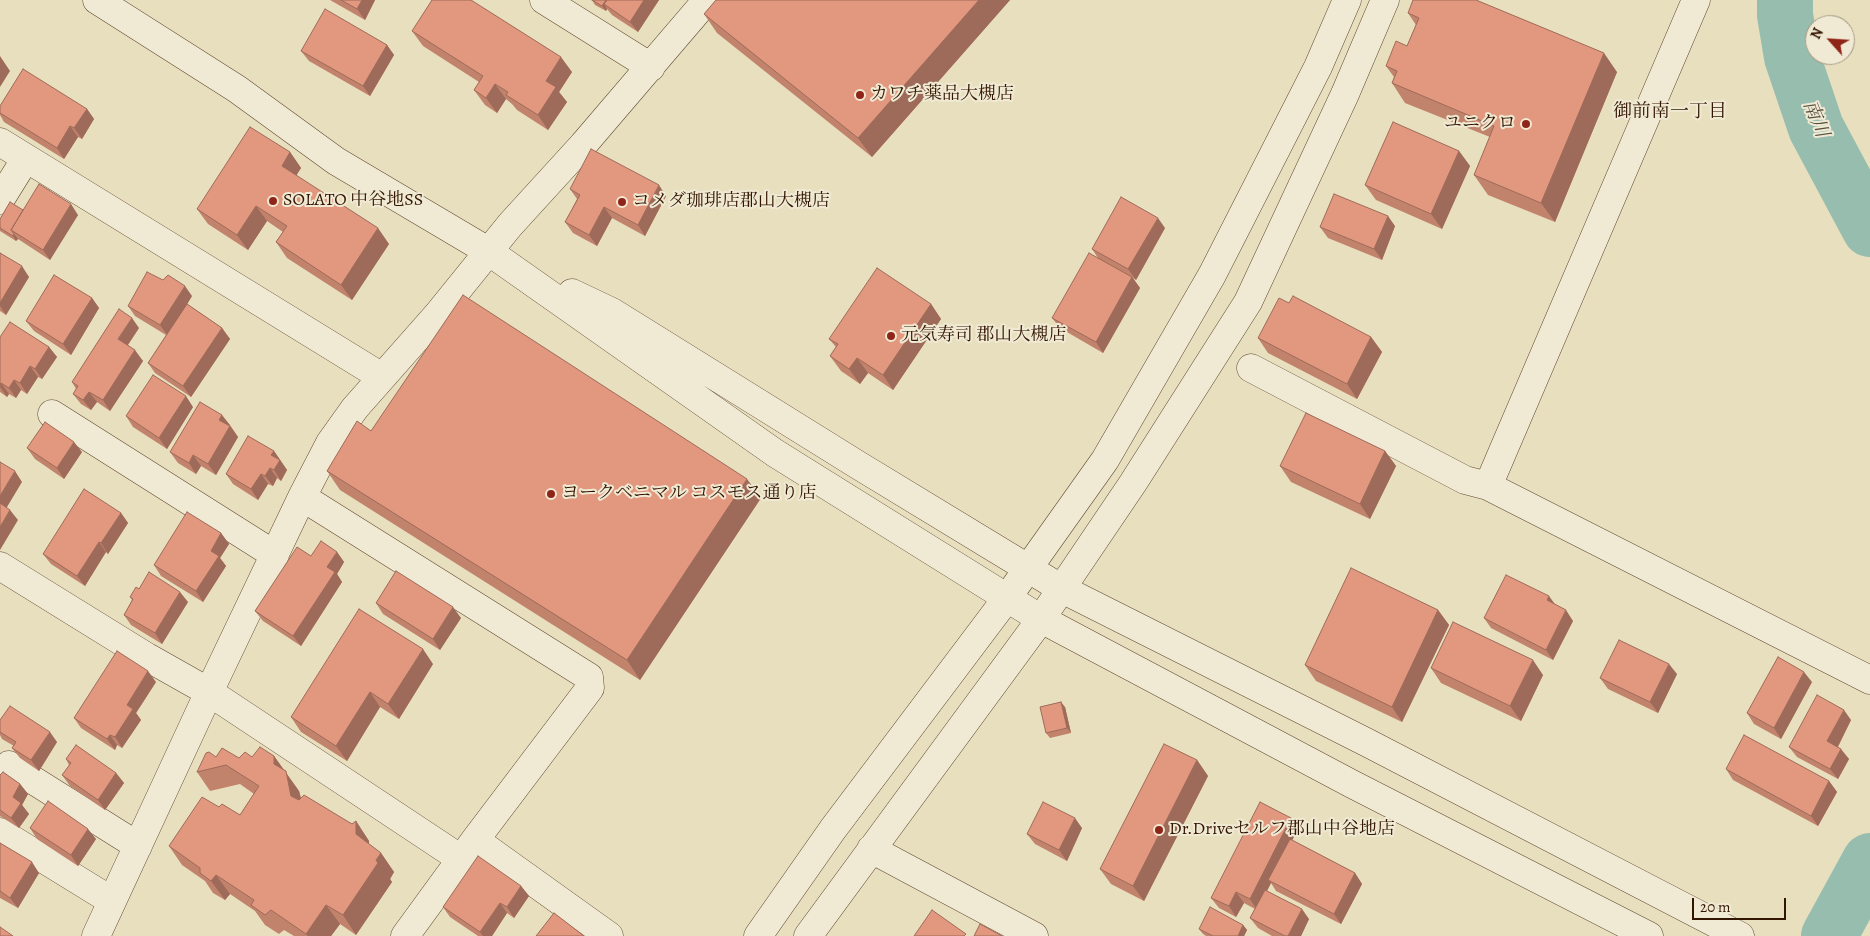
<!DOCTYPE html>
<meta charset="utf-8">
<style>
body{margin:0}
#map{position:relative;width:1870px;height:936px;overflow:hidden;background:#e8dfbe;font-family:Alegreya,serif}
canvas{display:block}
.north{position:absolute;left:1805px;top:15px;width:50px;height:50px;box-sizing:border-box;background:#f0ead5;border:1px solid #a49580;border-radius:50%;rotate:296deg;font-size:14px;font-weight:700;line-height:20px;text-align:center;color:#331601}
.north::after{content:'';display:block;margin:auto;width:18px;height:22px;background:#8f2418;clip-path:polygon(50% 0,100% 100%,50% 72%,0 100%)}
.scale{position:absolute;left:1692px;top:898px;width:94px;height:22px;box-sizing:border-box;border:2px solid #331601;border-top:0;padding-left:6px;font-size:15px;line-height:18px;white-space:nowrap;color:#331601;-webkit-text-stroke:4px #f0ead5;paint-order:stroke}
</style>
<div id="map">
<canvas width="1870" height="936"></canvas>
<div class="north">N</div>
<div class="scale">20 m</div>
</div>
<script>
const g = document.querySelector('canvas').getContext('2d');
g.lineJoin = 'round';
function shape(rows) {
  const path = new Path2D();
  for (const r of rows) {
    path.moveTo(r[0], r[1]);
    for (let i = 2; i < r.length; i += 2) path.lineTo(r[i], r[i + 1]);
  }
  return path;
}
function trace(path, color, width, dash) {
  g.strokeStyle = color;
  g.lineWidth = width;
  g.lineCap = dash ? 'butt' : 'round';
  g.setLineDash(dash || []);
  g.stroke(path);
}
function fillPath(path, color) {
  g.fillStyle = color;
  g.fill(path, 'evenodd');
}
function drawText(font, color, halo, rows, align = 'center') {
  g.font = font + ' Alegreya,"Noto Serif JP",serif';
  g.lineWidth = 4;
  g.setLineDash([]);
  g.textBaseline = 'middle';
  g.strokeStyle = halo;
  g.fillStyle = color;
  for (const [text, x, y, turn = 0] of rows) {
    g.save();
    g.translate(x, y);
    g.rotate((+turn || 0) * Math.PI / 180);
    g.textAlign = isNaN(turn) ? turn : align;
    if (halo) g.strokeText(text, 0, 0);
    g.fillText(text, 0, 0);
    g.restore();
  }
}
trace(shape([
 [1785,0,1785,15,1792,57,1816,128,1870,229],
 [1829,936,1870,861]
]), '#97bdaf', 56);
const minor = shape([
 [97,0,237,89,336,161,488,251,775,453,1041,619,1352,784,1649,936],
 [544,0,651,67],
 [1696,0,1488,486,1870,680],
 [0,142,382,377],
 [0,200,26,158],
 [572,293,612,312,858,465,1062,589,1366,742,1740,936],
 [1251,368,1465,480,1488,486],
 [52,414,275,555],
 [302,497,589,677,590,688,475,840,405,936],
 [0,566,147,657,209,692,461,859],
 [9,765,138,846],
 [0,832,112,901],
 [475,840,609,936],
 [871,849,1034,936],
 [96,936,209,692,302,497,330,443,355,408,438,314,510,225,583,145,707,0],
 [758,936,833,829,1007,598,1105,460,1212,275,1318,67,1347,0],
 [808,936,1041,619,1133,483,1248,302,1345,94,1385,0]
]);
trace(minor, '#604830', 29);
trace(minor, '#f0ead5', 28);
fillPath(shape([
 [330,0,375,0,365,20],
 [592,0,659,0,638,32,612,15,607,9,606,11,595,5],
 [716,0,1010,0,872,157,717,33,704,14],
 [1408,13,1617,72,1555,222,1488,195,1474,175,1490,137,1405,103,1392,83,1394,77,1386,66,1407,46,1416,25],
 [412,31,572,72,559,92,567,102,548,130,517,110,512,104,506,99,497,113,485,105,474,90,479,82,423,46],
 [387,45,394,55,370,96,309,61,301,51],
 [0,106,87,109,94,119,82,139,78,137,64,159,4,122,0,115],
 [1459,151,1470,166,1442,229,1376,200,1365,185],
 [290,152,301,168,296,175,389,244,352,300,287,258,276,242,283,232,267,221,248,250,208,224,197,209],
 [570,189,666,196,645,236,612,218,597,246,573,233,565,222,577,199],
 [23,210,78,215,50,260,18,239,16,241,0,231,0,219],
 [1395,226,1382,260,1328,238,1320,227],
 [1165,228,1136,280,1133,278,1140,288,1103,353,1060,328,1052,318,1098,258,1092,249],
 [0,253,29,277,6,315,0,311],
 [192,296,187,304,222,328,230,339,191,397,155,373,148,363,166,335,135,316,128,306],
 [92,298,99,308,71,355,34,331,26,321],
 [1289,303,1371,337,1382,352,1357,399,1268,353,1258,338],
 [931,304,941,319,893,390,868,373,860,384,841,371,830,356,836,347,829,339],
 [139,328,128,345,143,361,110,411,97,402,91,410,81,404,73,394,76,389,72,382],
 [0,337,49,347,57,357,42,379,38,377,27,394,21,390,16,398,9,394,7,397,0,392],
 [193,407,167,449,133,427,126,416],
 [230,425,238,437,216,475,201,466,196,474,178,463,170,452],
 [371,431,761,498,640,680,340,490,327,471],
 [27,448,82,452,64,479,35,459],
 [274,451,287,470,281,481,277,478,273,486,268,484,258,500,233,484,226,474],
 [1385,451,1396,466,1370,519,1291,482,1280,466],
 [121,513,128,523,108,554,106,552,85,586,51,564,43,554],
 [221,533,229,544,220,558,226,566,203,602,161,576,154,565],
 [337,552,344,562,337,574,342,582,301,646,263,621,255,611,311,556],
 [139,589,188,602,162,644,131,625,124,615,132,600,130,597],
 [376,603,461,618,440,650,383,614],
 [1438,610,1449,625,1402,722,1316,681,1305,665],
 [1484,618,1573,621,1553,660,1491,628],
 [433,664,399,719,380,707,347,761,301,732,291,717],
 [1431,668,1543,675,1521,721,1441,683],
 [1677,674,1658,713,1608,689,1600,678],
 [156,682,136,713,141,720,122,748,117,745,115,750,81,728,74,718],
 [1812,682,1781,739,1754,724,1747,713],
 [1065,707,1071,733,1050,738,1046,733],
 [0,720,57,742,39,771,20,758,12,748,14,746,2,739,0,735],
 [1851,720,1838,747,1849,759,1838,779,1797,757,1789,747],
 [274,756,299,791,301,798,352,824,356,821,369,841,369,844,381,853,394,872,390,879,392,882,356,935,340,924,331,936,294,936,284,930,279,934,265,925,255,911,230,894,225,900,213,893,205,881,182,865,169,846,219,807,240,815,254,794,240,784,210,791,197,772,216,757,239,758],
 [66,759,116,773,124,783,105,810,70,786,62,775,69,765],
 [1197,760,1208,776,1144,901,1111,884,1100,869],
 [1726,769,1829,781,1837,792,1818,826,1733,780],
 [0,775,20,784,28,794,22,805,29,814,19,828,0,816],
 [1291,818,1298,829,1292,840,1355,873,1362,884,1341,924,1276,891,1271,883,1267,891,1309,919,1301,936,1272,936,1258,928,1250,918,1255,909,1244,903,1236,917,1219,908,1211,898],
 [30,828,96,839,78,866,37,839],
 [1082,828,1067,861,1035,844,1027,834],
 [0,843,39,873,18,908,0,898],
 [521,886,529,896,514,918,507,913,492,936,478,936,450,917,443,907],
 [1243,925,1247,930,1244,936,1206,936,1203,934,1199,929]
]), '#c2836d');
fillPath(shape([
 [362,0,375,0,365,20,357,9],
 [606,0,613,0,604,4,607,9,606,11,602,6],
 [644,0,659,0,638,32,630,22],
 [979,0,1010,0,872,157,858,138],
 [387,45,394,55,370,96,363,86],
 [1604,53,1617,72,1555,222,1541,203],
 [0,56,10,71,0,87],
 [561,57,572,72,559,92,567,102,548,130,538,115,546,81],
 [495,84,506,99,497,113,486,98],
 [87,109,94,119,82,139,74,128],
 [70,126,78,137,64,159,57,148],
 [1459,151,1470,166,1442,229,1431,214],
 [290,152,301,168,293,181,282,166],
 [659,185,666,196,645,236,638,225],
 [71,204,78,215,50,260,43,250],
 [256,206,267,221,248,250,237,235],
 [604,207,612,218,597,246,589,235],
 [1388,216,1395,226,1382,260,1374,249],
 [1158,218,1165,228,1136,280,1128,269],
 [378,228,389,244,352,300,341,285],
 [14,234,18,239,16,241,13,236],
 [22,266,29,277,6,315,0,306,0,303],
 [1132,277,1140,288,1103,353,1096,342],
 [185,286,192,296,168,336,160,325],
 [92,298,99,308,71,355,63,344],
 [931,304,941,319,893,390,883,375],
 [132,318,139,328,125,349,118,339],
 [222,328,230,339,191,397,183,386],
 [1371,337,1382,352,1357,399,1347,384],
 [49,347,57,357,42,379,35,369],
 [135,350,143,361,110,411,103,400],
 [857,358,868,373,860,384,849,369],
 [30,366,38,377,27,394,20,383],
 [14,380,21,390,16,398,9,388],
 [1,383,9,394,7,397,0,387],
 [89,392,97,402,91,410,83,400],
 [186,396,193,407,167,449,159,438],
 [222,415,230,425,227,430,219,420],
 [230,426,238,437,216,475,208,464],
 [74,442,82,452,64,479,57,468],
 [274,451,287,470,281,481,274,470,271,455],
 [1385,451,1396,466,1370,519,1360,504],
 [193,455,201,466,196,474,189,463],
 [270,468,277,478,273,486,265,476],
 [15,471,22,482,4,512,0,506,0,496],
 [261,474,268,484,258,500,251,489],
 [747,479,761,498,640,680,627,660],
 [10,510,18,520,0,550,0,527],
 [121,513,128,523,108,554,101,543],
 [221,533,229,544,220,558,226,566,203,602,196,591,211,551],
 [99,542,106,552,85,586,77,576],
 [337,552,344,562,337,574,342,582,301,646,293,636,327,567],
 [180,592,188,602,162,644,155,633],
 [1549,596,1557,607,1547,600],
 [453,607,461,618,440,650,433,639],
 [1438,610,1449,625,1402,722,1392,707],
 [1566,610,1573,621,1553,660,1546,650],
 [423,649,433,664,399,719,388,704],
 [1533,660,1543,675,1521,721,1510,706],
 [1669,664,1677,674,1658,713,1650,702],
 [148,671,156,682,136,713,141,720,122,748,115,737,127,705],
 [1804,672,1812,682,1781,739,1774,728],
 [370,692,380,707,347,761,336,746],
 [1061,702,1065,707,1071,733,1067,728],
 [1844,710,1851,720,1835,752,1827,741],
 [50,732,57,742,39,771,31,760],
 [110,735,117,745,115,750,107,739],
 [1841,749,1849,759,1838,779,1830,769],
 [274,756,299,791,305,815,291,796,274,764],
 [1197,760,1208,776,1144,901,1133,886],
 [116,773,124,783,105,810,98,800],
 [1829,781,1837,792,1818,826,1811,816],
 [20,784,28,794,22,805,29,814,19,828,11,818,13,797],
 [1075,818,1082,828,1067,861,1059,850],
 [1291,818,1298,829,1271,882,1268,880,1271,883,1257,910,1250,899],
 [356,821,369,841,369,854,356,834],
 [88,829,96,839,78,866,71,855],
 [381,853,394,872,390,879,392,882,356,935,343,915],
 [32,862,39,873,18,908,10,898],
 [1355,873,1362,884,1341,924,1334,914],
 [216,875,230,894,225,900,211,881],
 [521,886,529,896,514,918,507,907],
 [1236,892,1244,903,1236,917,1229,906],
 [500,903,507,913,492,936,483,936,480,932],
 [326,905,340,924,331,936,308,936,306,934],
 [1302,909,1309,919,1301,936,1288,936],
 [1243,925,1247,930,1244,936,1238,936]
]), '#9e6a59');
const building = shape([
 [341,0,362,0,357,9,341,0],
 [432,0,471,0,561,57,546,81,556,87,538,115,506,95,508,92,495,84,486,98,474,90,483,76,412,31,432,0],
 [592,0,606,0,602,6,592,0],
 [607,0,644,0,630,22,604,4,607,0],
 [716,0,979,0,858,138,704,14,716,0],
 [1413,0,1476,0,1604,53,1541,203,1474,175,1494,126,1392,83,1397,71,1386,66,1396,41,1407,46,1419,18,1408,13,1413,0],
 [325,9,387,45,363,86,301,51,325,9],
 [23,69,87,109,74,128,70,126,57,148,0,113,0,106,23,69],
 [1393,122,1459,151,1431,214,1365,185,1393,122],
 [250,127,290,152,282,166,378,228,341,285,276,242,287,226,256,206,237,235,197,209,250,127],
 [591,149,659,185,638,225,604,207,589,235,565,222,580,195,570,189,591,149],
 [39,184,71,204,43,250,11,230,39,184],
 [1334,194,1388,216,1374,249,1320,227,1334,194],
 [1121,197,1158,218,1128,269,1092,249,1121,197],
 [10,202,23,210,11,230,14,234,13,236,0,228,0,219,10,202],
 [0,253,22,266,0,303,0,253],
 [1089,253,1132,277,1096,342,1052,318,1089,253],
 [877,268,931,304,883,375,857,358,849,369,830,356,838,344,829,339,877,268],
 [147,272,163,280,168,275,185,286,160,325,128,306,147,272],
 [54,275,92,298,63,344,26,321,54,275],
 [463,295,747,479,627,660,327,471,357,421,371,431,463,295],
 [1293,296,1371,337,1347,384,1258,338,1279,298,1289,303,1293,296],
 [187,304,222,328,183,386,148,363,187,304],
 [119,309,132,318,118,339,135,350,103,400,89,392,83,400,73,394,78,386,72,382,119,309],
 [10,322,49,347,35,369,30,366,20,383,14,380,9,388,1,383,0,385,0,337,10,322],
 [153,375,186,396,159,438,126,416,153,375],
 [200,402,222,415,219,420,230,426,208,464,193,455,189,463,170,452,200,402],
 [1306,413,1385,451,1360,504,1280,466,1306,413],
 [45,422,74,442,57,468,27,448,45,422],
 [248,436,274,451,271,455,280,460,274,470,270,468,265,476,261,474,251,489,226,474,248,436],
 [0,462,15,471,0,496,0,462],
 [84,489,121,513,101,543,99,542,77,576,43,554,84,489],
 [0,503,10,510,0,527,0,503],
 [187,512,221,533,211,551,219,556,196,591,154,565,187,512],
 [321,541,337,552,327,567,335,572,293,636,255,611,297,547,311,556,321,541],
 [1351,568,1438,610,1392,707,1305,665,1351,568],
 [396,571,453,607,433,639,376,603,396,571],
 [149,572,180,592,155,633,124,615,133,599,130,597,136,587,139,589,149,572],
 [1506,575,1549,596,1547,600,1566,610,1546,650,1484,618,1506,575],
 [359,609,423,649,388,704,370,692,336,746,291,717,359,609],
 [1453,622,1533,660,1510,706,1431,668,1453,622],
 [1619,640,1669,664,1650,702,1600,678,1619,640],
 [117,651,148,671,127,705,133,709,115,737,110,735,107,739,74,718,117,651],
 [1778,657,1804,672,1774,728,1747,713,1778,657],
 [1817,695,1844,710,1827,741,1841,749,1830,769,1789,747,1817,695],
 [1061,702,1067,728,1046,733,1040,707,1061,702],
 [10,706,50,732,31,760,12,748,16,742,0,732,0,720,10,706],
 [1744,735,1829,781,1811,816,1726,769,1744,735],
 [1164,744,1197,760,1133,886,1100,869,1164,744],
 [76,745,116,773,98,800,62,775,71,763,66,759,76,745],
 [260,747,274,756,274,764,286,771,291,796,299,800,304,795,352,824,356,821,356,834,381,853,376,860,378,863,343,915,326,905,306,934,271,910,265,915,251,905,254,900,216,875,211,881,200,873,200,868,169,846,202,797,219,807,222,804,240,815,259,786,226,765,197,772,206,753,209,752,216,757,222,748,239,758,245,752,252,757,260,747],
 [3,772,20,784,13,797,21,803,11,818,0,810,0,775,3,772],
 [48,801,88,829,71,855,30,828,48,801],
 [1043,802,1075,818,1059,850,1027,834,1043,802],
 [1260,802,1291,818,1250,899,1236,892,1229,906,1211,898,1260,802],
 [1290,839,1355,873,1334,914,1268,880,1290,839],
 [0,843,32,862,10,898,0,891,0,843],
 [478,856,521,886,507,907,500,903,480,932,443,907,478,856],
 [1265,890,1302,909,1288,936,1285,936,1250,918,1265,890],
 [1210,907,1243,925,1238,936,1213,936,1199,929,1210,907],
 [932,910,966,934,964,936,914,936,932,910],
 [554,913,584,936,536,936,554,913],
 [980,924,1002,936,974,936,980,924],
 [0,927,13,936,0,936,0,927]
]);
fillPath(building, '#e2987f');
trace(building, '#9e6a59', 1);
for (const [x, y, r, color] of [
 [860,95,5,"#8f2418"],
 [1526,124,5,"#8f2418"],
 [273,201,5,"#8f2418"],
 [622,202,5,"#8f2418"],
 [891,336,5,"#8f2418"],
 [551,494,5,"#8f2418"],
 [1159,830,5,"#8f2418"]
]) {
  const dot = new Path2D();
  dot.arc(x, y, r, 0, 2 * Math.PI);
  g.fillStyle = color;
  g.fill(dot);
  trace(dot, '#f0ead5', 2);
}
drawText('18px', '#331601', '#f0ead5', [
 ["カワチ薬品大槻店",870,95],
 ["ユニクロ",1516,124,"right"],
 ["SOLATO 中谷地SS",283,201],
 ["コメダ珈琲店郡山大槻店",632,202],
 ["元気寿司 郡山大槻店",901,336],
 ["ヨークベニマル コスモス通り店",561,494],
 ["Dr.Driveセルフ郡山中谷地店",1169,830]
], 'left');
drawText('19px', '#331601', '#f0ead5', [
 ["御前南一丁目",1670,112]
]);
drawText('italic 19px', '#56503e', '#f0ead5', [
 ["南川",1815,119,68]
]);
</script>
